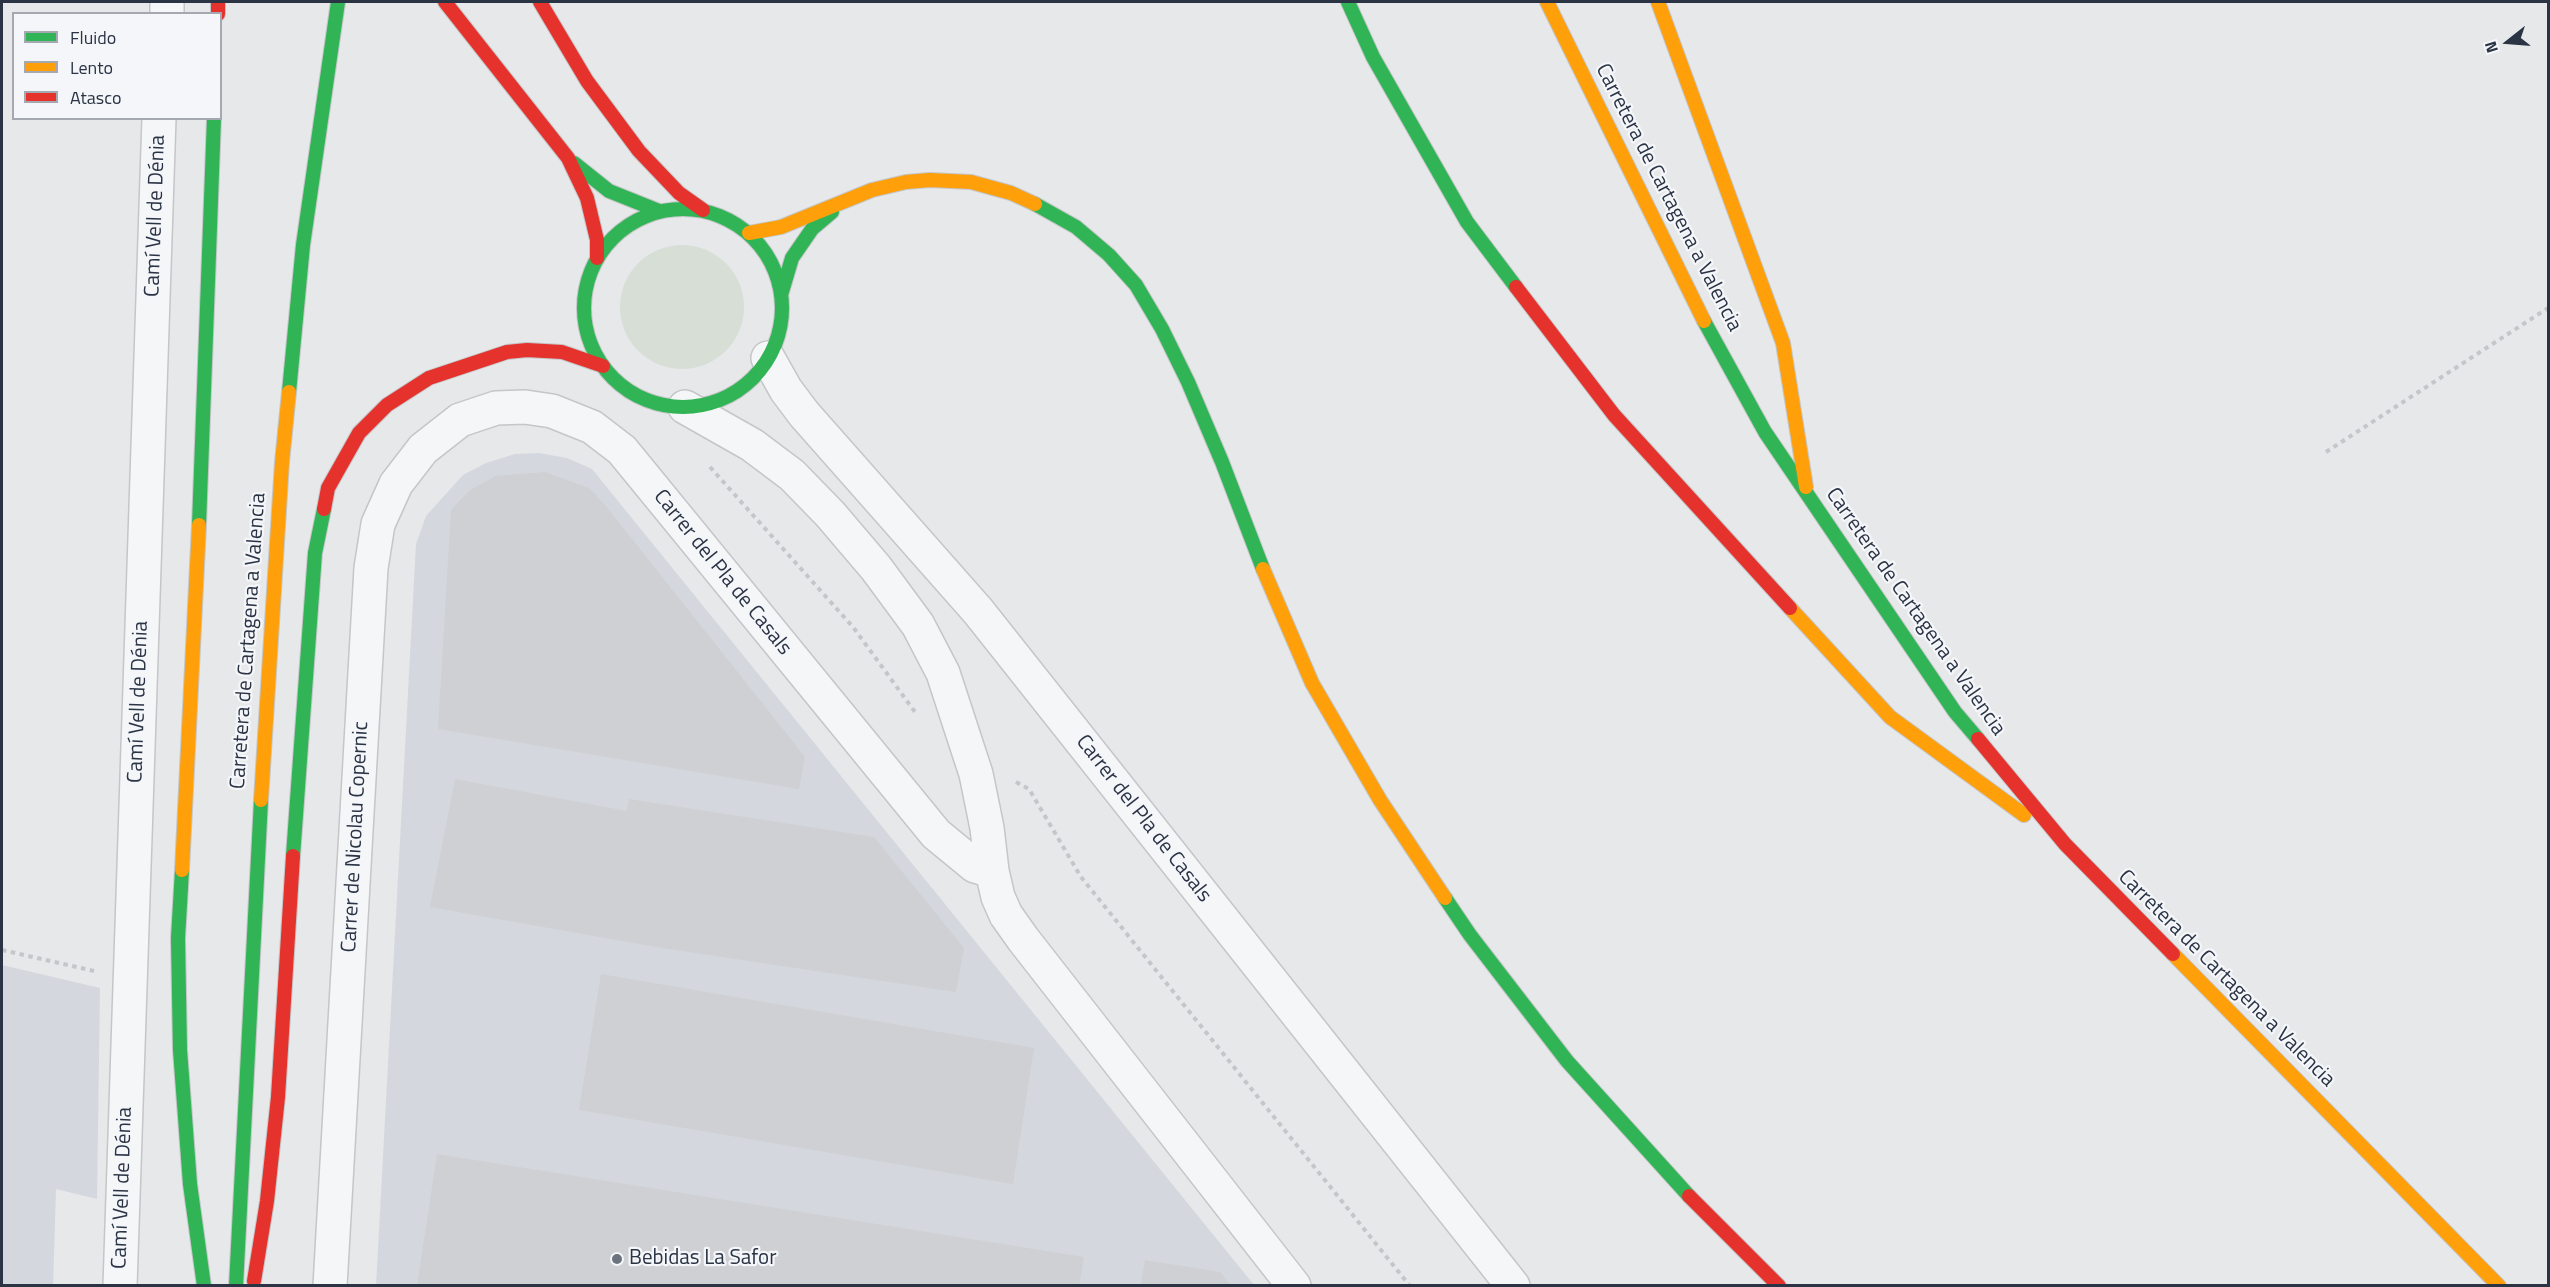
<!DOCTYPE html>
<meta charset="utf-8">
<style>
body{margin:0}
#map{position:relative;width:2550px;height:1287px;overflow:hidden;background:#e6e8ea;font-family:"Titillium Web",sans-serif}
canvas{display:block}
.frame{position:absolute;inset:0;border:3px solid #2b3445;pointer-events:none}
.legend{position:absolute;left:12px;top:12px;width:210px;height:108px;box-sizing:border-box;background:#f4f6f9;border:2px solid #a4a8b1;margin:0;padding:8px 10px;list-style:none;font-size:18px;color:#2b3445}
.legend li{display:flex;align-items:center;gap:12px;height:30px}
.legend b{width:30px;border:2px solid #a4a8b1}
.north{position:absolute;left:2478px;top:12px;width:60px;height:60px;-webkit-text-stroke:4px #f4f6f9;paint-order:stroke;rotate:253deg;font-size:16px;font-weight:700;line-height:24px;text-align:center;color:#2b3445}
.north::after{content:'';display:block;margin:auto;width:21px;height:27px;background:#2b3445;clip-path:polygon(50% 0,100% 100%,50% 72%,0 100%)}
</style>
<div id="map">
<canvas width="2550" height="1287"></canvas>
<div class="frame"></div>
<ul class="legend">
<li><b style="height:8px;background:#30b455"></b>Fluido</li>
<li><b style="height:8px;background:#ff9f0a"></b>Lento</li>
<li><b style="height:8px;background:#e5322d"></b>Atasco</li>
</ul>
<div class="north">N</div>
</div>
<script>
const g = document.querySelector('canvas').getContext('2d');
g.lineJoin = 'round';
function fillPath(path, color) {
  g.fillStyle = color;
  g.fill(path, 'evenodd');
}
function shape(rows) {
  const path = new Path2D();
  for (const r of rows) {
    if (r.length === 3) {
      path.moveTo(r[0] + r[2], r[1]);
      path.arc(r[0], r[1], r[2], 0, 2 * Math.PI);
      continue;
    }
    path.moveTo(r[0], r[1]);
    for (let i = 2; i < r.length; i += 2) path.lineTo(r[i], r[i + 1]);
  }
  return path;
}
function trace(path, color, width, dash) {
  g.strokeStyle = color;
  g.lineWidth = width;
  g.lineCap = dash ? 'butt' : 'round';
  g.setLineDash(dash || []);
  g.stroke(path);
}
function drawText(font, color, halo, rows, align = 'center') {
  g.font = font + ' "Titillium Web",sans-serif';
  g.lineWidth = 4.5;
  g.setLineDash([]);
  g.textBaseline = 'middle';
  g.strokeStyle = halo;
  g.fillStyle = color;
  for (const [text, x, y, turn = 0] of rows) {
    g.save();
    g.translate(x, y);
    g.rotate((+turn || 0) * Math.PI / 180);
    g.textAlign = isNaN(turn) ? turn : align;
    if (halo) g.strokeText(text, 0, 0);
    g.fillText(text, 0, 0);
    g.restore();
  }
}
fillPath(shape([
 [539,453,567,458,592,469,1254,1285,376,1286,416,544,426,516,463,475,486,463,515,454],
 [2,965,100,988,97,1199,56,1189,53,1285,2,1285]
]), '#d4d7dd');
fillPath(shape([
 [682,307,62]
]), '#d6ded6');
fillPath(shape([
 [545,472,589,488,605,505,805,757,799,789,438,729,451,510,470,490,496,476],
 [455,779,627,811,629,799,874,837,964,948,956,992,662,948,430,907],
 [601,974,1034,1048,1013,1184,579,1110],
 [437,1154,1084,1257,1079,1286,417,1286],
 [1145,1260,1220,1272,1231,1286,1141,1286]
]), '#ced0d3');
const street = shape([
 [167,14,167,2],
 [768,358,786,390,804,414,978,611,1513,1286],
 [685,407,752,445,792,475,830,514,876,568,918,625,943,673,976,774,987,828,992,871,998,897,1006,915,1023,939,1294,1286],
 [120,1286,159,118],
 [330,1286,371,568,378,524,396,484,423,449,460,420,496,408,525,407,552,411,592,427,622,450,936,834,975,866,992,871]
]);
const fast = shape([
 [1348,2,1373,57,1467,222,1516,287],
 [574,163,609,191,659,211],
 [1035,204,1076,227,1109,255,1136,285,1162,329,1188,382,1222,462,1263,569],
 [683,308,99],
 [781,295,792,258,812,229,832,212],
 [1704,321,1765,432,1955,712,1978,739],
 [289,392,303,245,338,2],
 [199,525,214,118],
 [293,856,315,553,324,509],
 [182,870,178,938,180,1050,190,1184,204,1286],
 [1445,898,1470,935,1567,1061,1689,1196],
 [236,1286,261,800]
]);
const slow = shape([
 [1547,2,1704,321],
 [1658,2,1783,343,1806,487],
 [749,233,781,227,872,190,906,182,930,180,971,182,1011,193,1035,204],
 [1263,569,1312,683,1380,800,1445,898],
 [1790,608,1890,717,2024,815],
 [261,800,282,462,289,392],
 [182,870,199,525],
 [2173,954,2499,1286]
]);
const jam = shape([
 [218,2,218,14],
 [445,2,568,158,587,198,597,240,597,258],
 [540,2,587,81,639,151,679,193,703,210],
 [1516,287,1614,415,1790,608],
 [324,509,328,488,359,433,387,405,429,378,507,352,527,350,562,352,603,366],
 [1978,739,2065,844,2173,954],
 [1689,1196,1779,1286],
 [254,1281,267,1201,278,1097,293,856]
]);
trace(street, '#c4c6c8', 36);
trace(fast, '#c4c6c8', 16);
trace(slow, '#c4c6c8', 16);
trace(jam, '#c4c6c8', 16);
trace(shape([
 [2326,452,2548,308],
 [710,467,853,627,915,712],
 [1016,782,1029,789,1081,877,1410,1286],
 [2,950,94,971]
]), '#c5c6ca', 4, [4.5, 4.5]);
trace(street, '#f5f6f7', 33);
trace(fast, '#30b455', 14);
trace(slow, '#ff9f0a', 14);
trace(jam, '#e5322d', 14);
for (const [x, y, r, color] of [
 [617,1259,6,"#6c737f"]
]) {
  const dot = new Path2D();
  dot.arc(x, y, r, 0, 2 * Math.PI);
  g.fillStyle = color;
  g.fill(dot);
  trace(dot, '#f4f6f9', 2);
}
drawText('21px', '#2b3445', '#f4f6f9', [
 ["Carretera de Cartagena a Valencia",1668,198,63],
 ["Camí Vell de Dénia",156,216,-88],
 ["Carrer del Pla de Casals",722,573,51],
 ["Carretera de Cartagena a Valencia",1915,612,55],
 ["Carretera de Cartagena a Valencia",249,641,-86],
 ["Camí Vell de Dénia",139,702,-88],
 ["Carrer del Pla de Casals",1143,819,52],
 ["Carrer de Nicolau Copernic",356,837,-87],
 ["Carretera de Cartagena a Valencia",2226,979,45],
 ["Camí Vell de Dénia",123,1188,-88]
]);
drawText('21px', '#2b3445', '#f4f6f9', [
 ["Bebidas La Safor",629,1259]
], 'left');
</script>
